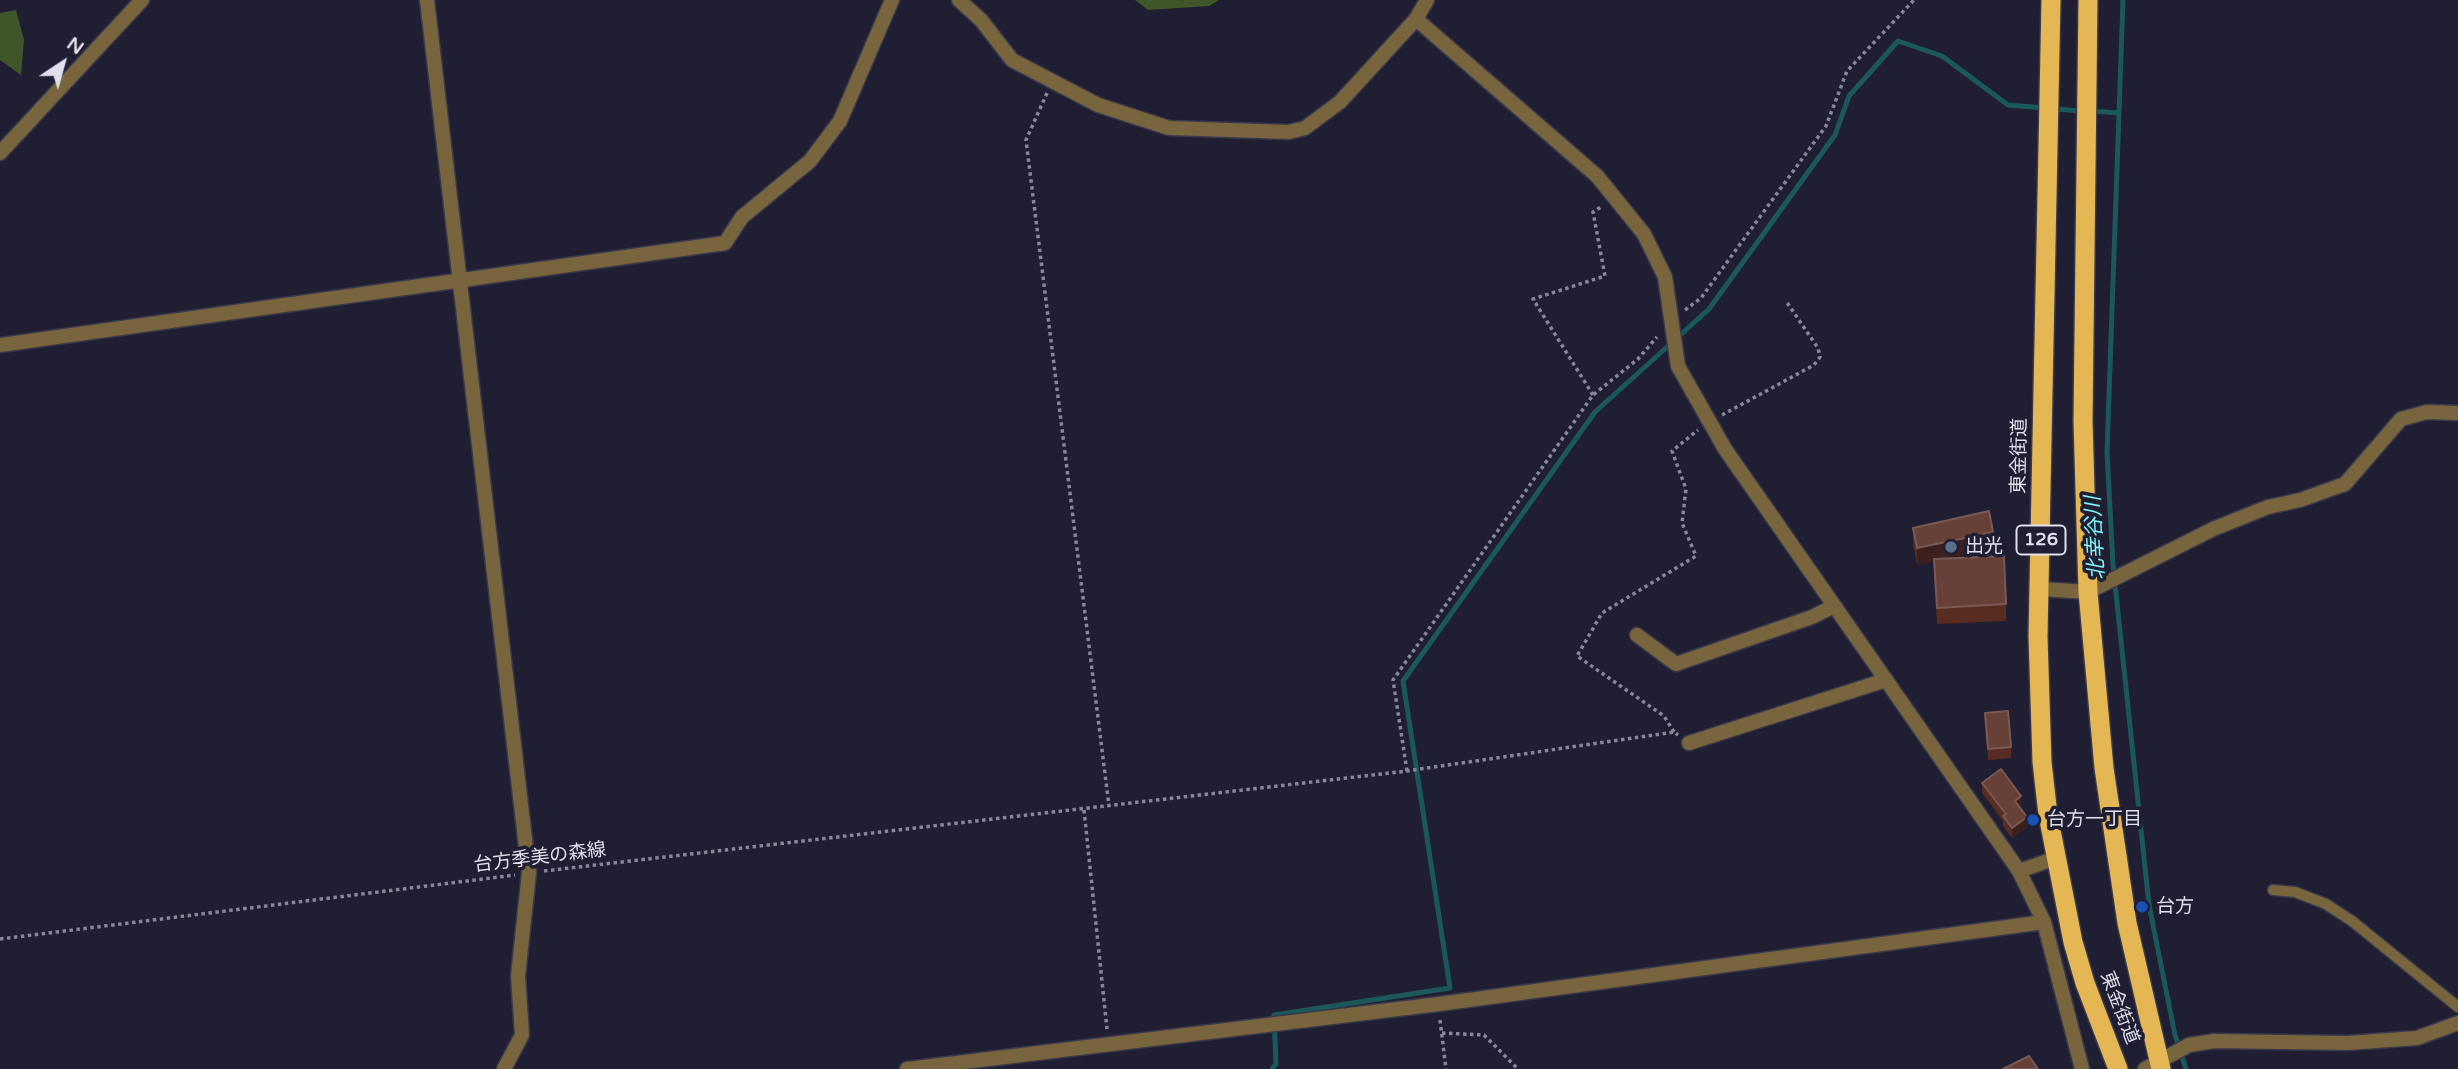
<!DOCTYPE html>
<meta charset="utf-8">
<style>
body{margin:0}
#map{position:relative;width:2458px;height:1069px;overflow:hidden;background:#1f1e32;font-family:"Varela Round",sans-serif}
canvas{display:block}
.north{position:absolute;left:28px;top:28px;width:70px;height:70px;-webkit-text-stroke:5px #1f1e32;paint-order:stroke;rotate:36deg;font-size:19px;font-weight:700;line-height:28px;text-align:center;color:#dfdfed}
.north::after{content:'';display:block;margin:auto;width:24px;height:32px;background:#dfdfed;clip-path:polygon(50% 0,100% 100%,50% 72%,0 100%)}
</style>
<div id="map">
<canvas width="2458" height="1069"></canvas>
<div class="north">N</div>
</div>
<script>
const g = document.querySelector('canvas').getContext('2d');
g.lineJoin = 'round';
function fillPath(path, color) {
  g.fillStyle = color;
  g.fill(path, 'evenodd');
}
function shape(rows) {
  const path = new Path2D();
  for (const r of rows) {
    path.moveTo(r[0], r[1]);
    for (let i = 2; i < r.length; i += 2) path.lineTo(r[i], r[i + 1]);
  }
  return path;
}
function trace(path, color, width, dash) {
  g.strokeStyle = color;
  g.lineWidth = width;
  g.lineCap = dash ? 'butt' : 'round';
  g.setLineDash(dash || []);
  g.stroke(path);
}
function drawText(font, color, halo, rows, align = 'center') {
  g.font = font + ' "Varela Round","Noto Sans JP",sans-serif';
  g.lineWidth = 7;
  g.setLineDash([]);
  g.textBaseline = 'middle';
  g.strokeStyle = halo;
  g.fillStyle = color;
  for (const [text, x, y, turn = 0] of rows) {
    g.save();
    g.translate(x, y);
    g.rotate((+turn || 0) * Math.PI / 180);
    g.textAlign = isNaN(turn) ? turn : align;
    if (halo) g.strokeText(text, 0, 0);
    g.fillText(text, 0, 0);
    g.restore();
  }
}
fillPath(shape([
 [1135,0,1219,0,1209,6,1148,10],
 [16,10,24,40,21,75,0,60,0,13]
]), '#3f5628');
trace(shape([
 [2123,0,2107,452,2113,565,2149,905,2175,1035,2186,1069],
 [2091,111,2119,113],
 [1272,1069,1276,1064,1274,1015,1450,988,1403,681,1595,412,1709,309,1835,135,1849,96,1898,41,1942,56,2008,105,2081,111]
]), '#1b585b', 5);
const service = shape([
 [2273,890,2295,892,2326,904,2352,921,2458,1007]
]);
const minor = shape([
 [427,0,529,873,518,976,522,1035,504,1069],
 [1416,19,1427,0],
 [0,153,142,0],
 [0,345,725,243,742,217,810,161,840,121,892,0],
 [2040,589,2088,592,2213,529,2268,507,2300,500,2345,484,2401,419,2427,412,2458,413],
 [1637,635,1676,664,1812,617,1834,606],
 [1689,743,1886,680,2019,871,2044,922,2082,1069],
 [2019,871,2056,858],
 [907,1069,1439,1004,2044,922],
 [2145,1069,2189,1045,2214,1041,2348,1043,2417,1038,2458,1023]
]);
const tertiary = shape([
 [959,0,981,20,1012,60,1098,105,1169,128,1289,132,1305,128,1340,102,1416,19,1597,176,1644,234,1665,277,1678,366,1725,449,1886,680]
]);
const trunk = shape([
 [2051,0,2038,636,2042,762,2048,815,2073,942,2085,983,2118,1069],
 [2088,0,2083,421,2088,592,2104,768,2127,923,2161,1069]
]);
trace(service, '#3a394c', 13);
trace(minor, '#3a394c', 17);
trace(tertiary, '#3a394c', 17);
trace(trunk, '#3a394c', 22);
trace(shape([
 [1047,93,1026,140,1109,806],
 [1685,310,1701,298,1826,126,1847,71,1914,0],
 [1593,395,1533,299,1605,276,1593,212,1601,207],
 [1722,415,1814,365,1820,357,1818,348,1786,301],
 [1674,732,1664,716,1577,656,1602,613,1696,556,1682,523,1686,489,1672,451,1698,430],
 [1407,771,1393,680,1593,395,1638,359,1657,337],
 [1084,810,1107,1029],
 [544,871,1407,771,1674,732,1678,735],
 [0,939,515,875],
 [1440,1020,1446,1069],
 [1442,1033,1484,1035,1518,1069]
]), '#888798', 3.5, [3.5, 3.5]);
trace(service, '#78643d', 10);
trace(minor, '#78643d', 14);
trace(tertiary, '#78643d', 14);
trace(trunk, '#e4b654', 19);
fillPath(shape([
 [1913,528,1993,548,1948,558,2006,604,2006,621,1937,624,1934,561,1917,565,1913,544],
 [1985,713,2011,747,2011,758,1988,760],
 [1982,783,2021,806,2020,807,2027,827,2012,838,2003,826,2003,821,1982,793]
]), '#592c22');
fillPath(shape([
 [1993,532,1993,548,1917,565,1917,548],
 [2021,796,2021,806,2015,810,2015,801],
 [2027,817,2027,827,2012,838,2012,828]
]), '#3c1f1f');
const building = shape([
 [1989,511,1993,532,1917,548,1913,528,1989,511],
 [2004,556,2006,604,1937,608,1934,559,2004,556],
 [2008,711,2011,747,1988,749,1985,713,2008,711],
 [2001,769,2021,796,2015,801,2027,817,2012,828,2003,816,2006,814,1982,783,2001,769],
 [2029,1056,2038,1069,2003,1069,2029,1056]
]);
fillPath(building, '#674038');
trace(building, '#7a5954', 2);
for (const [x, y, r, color] of [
 [1951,547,7,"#5c6f8a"],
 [2033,820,7,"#1a4fb4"],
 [2142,907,7,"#1a4fb4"]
]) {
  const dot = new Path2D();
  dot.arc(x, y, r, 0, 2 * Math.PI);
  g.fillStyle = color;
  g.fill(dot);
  trace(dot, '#1f1e32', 2.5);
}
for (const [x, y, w] of [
 [2041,540,49]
]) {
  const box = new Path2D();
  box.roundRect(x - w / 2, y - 14.5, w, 29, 5);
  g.fillStyle = '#1f1e32';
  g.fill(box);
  trace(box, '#dfdfed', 2);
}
drawText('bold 18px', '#dfdfed', null, [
 ["126",2041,540]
]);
drawText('19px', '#dfdfed', '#1f1e32', [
 ["東金街道",2020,456,-89],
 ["台方季美の森線",540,858,-7],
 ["東金街道",2119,1008,69]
]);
drawText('19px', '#dfdfed', '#1f1e32', [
 ["出光",1965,547],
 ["台方一丁目",2047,820],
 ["台方",2156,907]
], 'left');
drawText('italic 21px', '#7ef3f8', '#1f1e32', [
 ["北幸谷川",2096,538,-93]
]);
</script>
